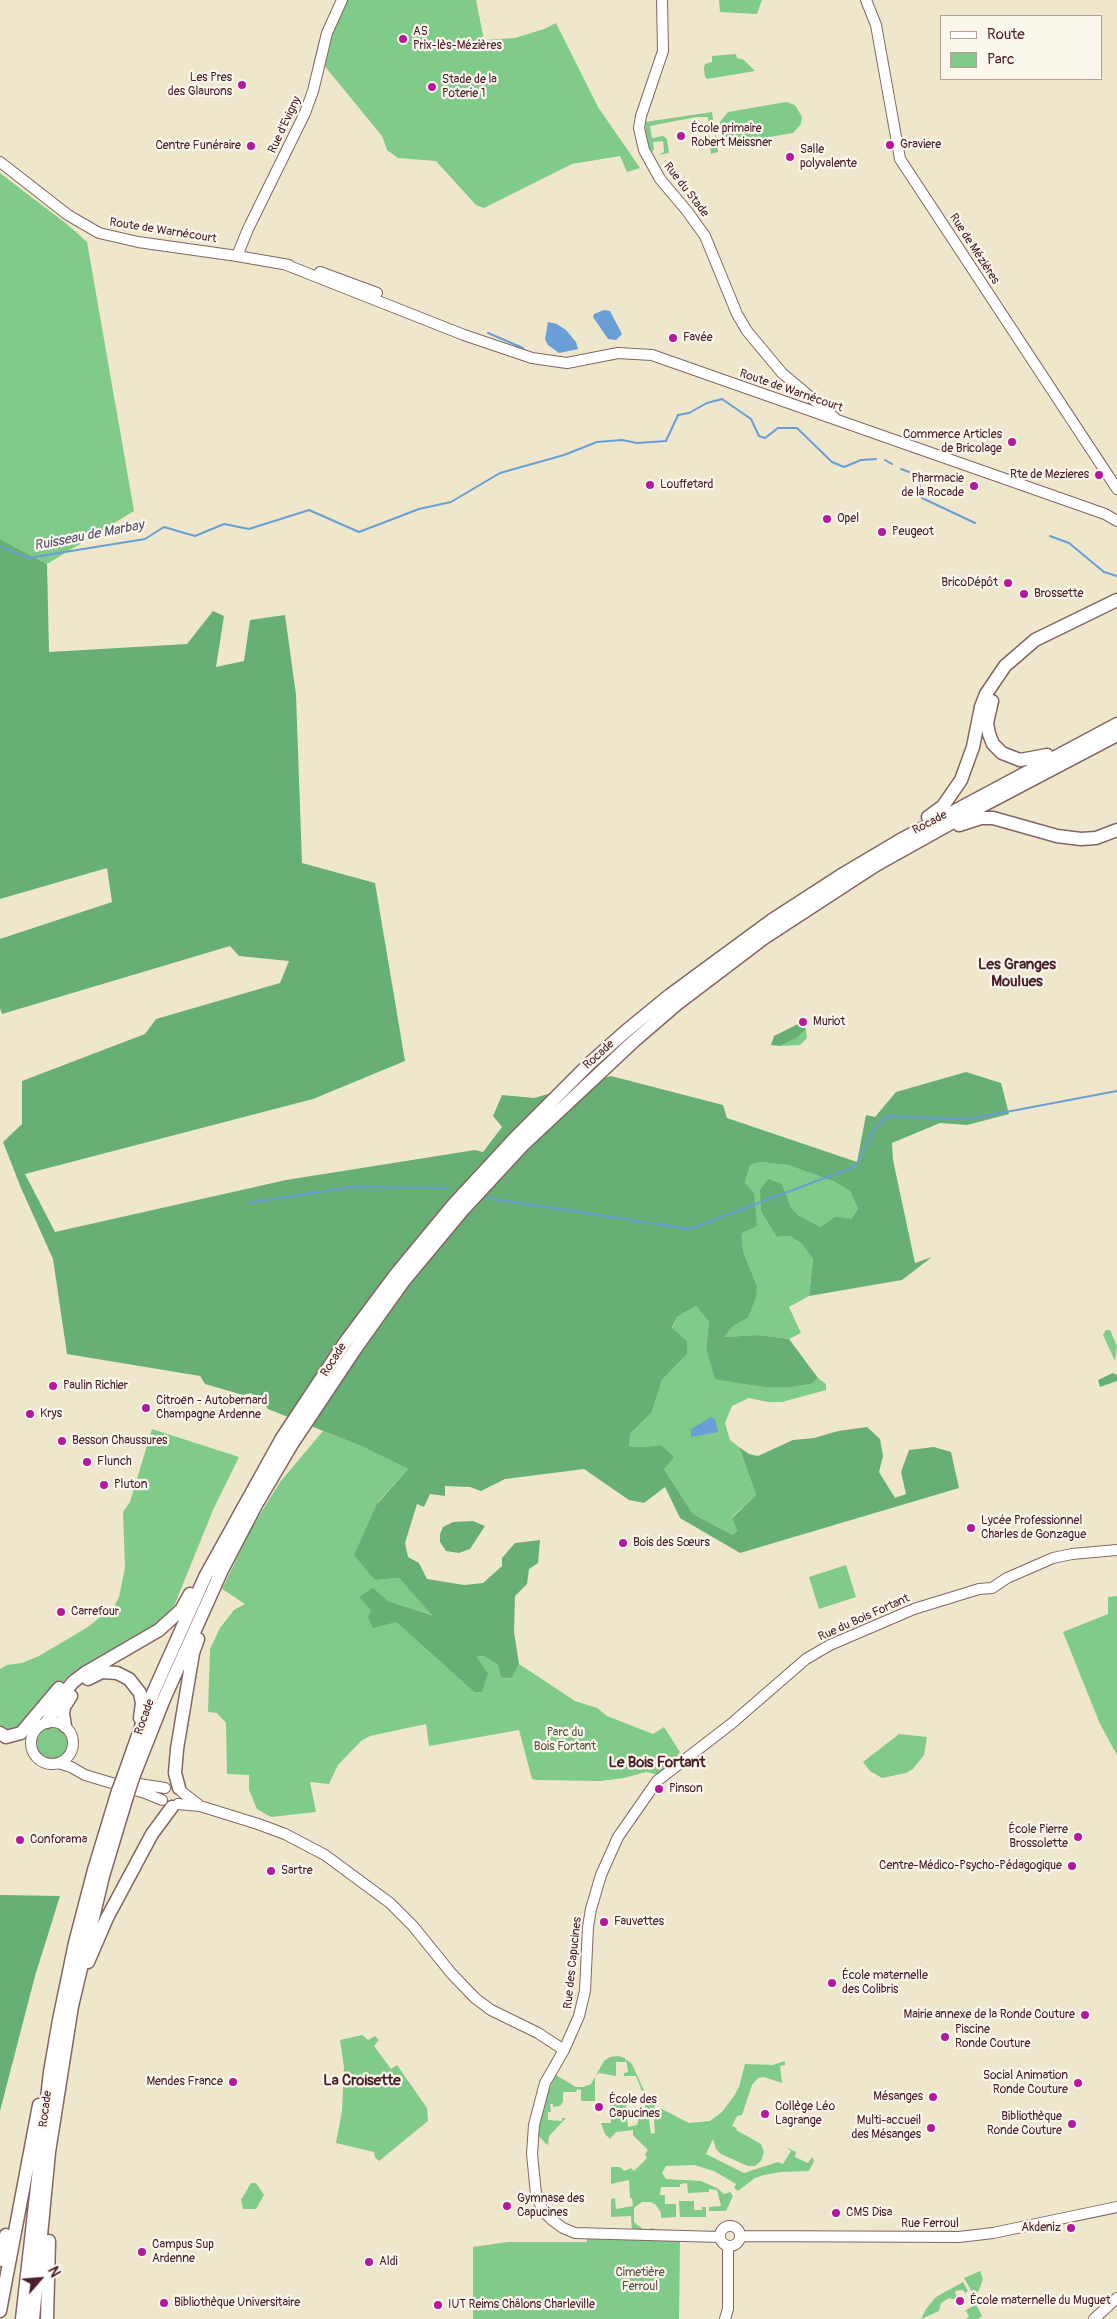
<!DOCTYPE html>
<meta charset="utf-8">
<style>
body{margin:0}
#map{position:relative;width:1117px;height:2319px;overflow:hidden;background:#efe7cb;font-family:Pangolin,sans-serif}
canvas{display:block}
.legend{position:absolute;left:940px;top:15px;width:162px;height:65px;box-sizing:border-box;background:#fbf7ec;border:1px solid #b4a19f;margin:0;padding:6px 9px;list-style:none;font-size:15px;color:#4a1f2b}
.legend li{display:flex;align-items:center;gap:10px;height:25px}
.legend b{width:25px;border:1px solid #b4a19f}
.north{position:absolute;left:15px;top:2254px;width:50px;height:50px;-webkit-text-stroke:4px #fbf7ec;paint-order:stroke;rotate:63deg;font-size:14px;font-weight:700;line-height:20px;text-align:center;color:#4a1f2b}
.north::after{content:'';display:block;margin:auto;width:18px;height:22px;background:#4a1f2b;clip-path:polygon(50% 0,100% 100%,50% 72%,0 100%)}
</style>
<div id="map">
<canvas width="1117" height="2319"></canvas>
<ul class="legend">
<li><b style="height:6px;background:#fff"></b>Route</li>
<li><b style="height:14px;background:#80cb89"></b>Parc</li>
</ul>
<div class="north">N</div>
</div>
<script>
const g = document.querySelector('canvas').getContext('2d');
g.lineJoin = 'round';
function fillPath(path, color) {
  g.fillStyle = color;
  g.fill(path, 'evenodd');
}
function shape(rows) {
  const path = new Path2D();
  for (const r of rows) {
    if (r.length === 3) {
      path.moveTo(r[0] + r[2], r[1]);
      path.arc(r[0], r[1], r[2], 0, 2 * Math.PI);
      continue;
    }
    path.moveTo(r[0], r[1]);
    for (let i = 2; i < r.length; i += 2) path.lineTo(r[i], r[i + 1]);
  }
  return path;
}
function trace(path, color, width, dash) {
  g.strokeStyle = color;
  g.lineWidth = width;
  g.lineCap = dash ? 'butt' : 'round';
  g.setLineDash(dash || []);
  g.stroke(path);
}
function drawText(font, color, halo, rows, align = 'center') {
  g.font = font + ' Pangolin,sans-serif';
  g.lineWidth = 4.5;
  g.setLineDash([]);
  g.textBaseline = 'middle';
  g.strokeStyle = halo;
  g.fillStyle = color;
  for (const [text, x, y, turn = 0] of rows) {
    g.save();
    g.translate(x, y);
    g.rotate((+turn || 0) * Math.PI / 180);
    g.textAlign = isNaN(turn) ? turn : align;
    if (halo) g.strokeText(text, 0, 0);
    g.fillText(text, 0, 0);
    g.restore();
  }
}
fillPath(shape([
 [345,0,476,0,484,40,515,38,544,29,556,23,598,107,640,168,627,172,620,156,572,164,484,208,476,205,436,161,398,158,387,150,382,136,323,64,323,55],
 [719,0,762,0,757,14,720,12],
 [736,54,737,58,744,60,755,71,707,79,705,77,704,68,705,64,712,62,712,56],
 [786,102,795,105,802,117,801,124,793,133,723,145,722,143,729,140,720,131,720,122,728,112],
 [712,112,718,152,711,154,710,146,716,142,714,129,702,134,702,131,698,131,697,126,709,124,708,117,696,117,650,126,652,138,663,136,667,139,669,153,658,155,664,152,663,141,653,142,654,149,651,154,647,143,645,122],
 [0,173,68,225,87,242,134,511,47,564,0,539],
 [806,1029,807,1038,800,1045,780,1046,797,1038],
 [760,1162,788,1165,835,1182,850,1191,858,1209,851,1219,821,1227,798,1215,791,1207,782,1184,777,1237,790,1236,802,1244,813,1259,809,1296,789,1307,801,1333,789,1339,758,1335,723,1337,733,1326,748,1318,757,1286,743,1251,742,1232,757,1226,745,1183,750,1165],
 [696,1306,709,1322,706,1348,744,1383,763,1387,792,1387,811,1384,818,1378,826,1384,826,1390,782,1402,768,1402,749,1398,732,1406,725,1423,727,1430,730,1440,739,1447,756,1495,732,1517,737,1531,733,1535,693,1514,664,1469,661,1445,642,1447,629,1446,631,1433,652,1412,662,1380,687,1354,687,1341,672,1329,677,1317],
 [1106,1330,1110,1330,1117,1346,1115,1361,1103,1335],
 [152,1429,239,1457,213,1510,170,1616,68,1676,17,1733,0,1730,0,1669,7,1665,22,1663,39,1656,88,1627,115,1605,119,1597,125,1568,123,1512,130,1502],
 [323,1431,361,1446,408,1469,378,1502,375,1580,399,1578,433,1615,388,1601,396,1622,474,1692,476,1657,483,1656,498,1665,512,1678,519,1664,575,1701,597,1708,607,1716,653,1734,664,1727,680,1752,673,1763,659,1775,646,1772,624,1778,600,1781,536,1780,532,1779,519,1730,429,1746,426,1724,370,1736,361,1741,338,1765,329,1784,310,1782,316,1812,271,1817,257,1809,249,1790,249,1775,227,1774,226,1723,217,1713,208,1712,210,1649,220,1628,234,1610,245,1604,222,1589,251,1529,280,1482],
 [846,1565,856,1597,819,1609,809,1577],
 [1117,1596,1117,1755,1100,1724,1063,1632,1108,1614,1108,1597],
 [52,1743,16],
 [899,1734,927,1737,924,1755,913,1769,906,1773,882,1778,870,1771,863,1762],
 [362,2035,368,2040,375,2036,379,2040,374,2046,391,2069,397,2065,427,2108,428,2121,379,2161,375,2157,374,2152,336,2143,342,2111,344,2067,340,2040],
 [618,2056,625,2058,626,2062,616,2062,616,2076,599,2073,595,2076,595,2101,581,2101,581,2090,577,2089,576,2092,563,2092,563,2102,560,2106,553,2107,553,2104,550,2104,551,2112,548,2112,548,2120,562,2121,562,2118,566,2118,549,2136,548,2145,545,2143,538,2135,540,2120,547,2094,556,2075,576,2087,583,2087,591,2084,604,2061,610,2057],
 [626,2059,632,2064,645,2093,656,2104,649,2120,651,2134,655,2133,654,2121,660,2108,689,2123,710,2121,722,2112,734,2096,739,2087,745,2064,773,2065,785,2061,785,2065,780,2066,782,2083,764,2077,758,2078,752,2085,742,2115,737,2116,732,2126,737,2128,736,2130,761,2144,764,2152,761,2161,755,2166,748,2166,721,2154,716,2149,713,2139,706,2154,744,2173,778,2162,783,2164,791,2151,786,2147,796,2152,795,2157,808,2163,812,2157,814,2161,809,2171,781,2172,764,2175,755,2178,738,2191,734,2188,736,2184,714,2171,694,2165,666,2166,662,2173,666,2179,701,2181,717,2188,724,2194,730,2192,733,2196,726,2211,709,2211,709,2207,721,2206,717,2190,709,2189,709,2192,688,2193,687,2183,680,2184,680,2187,661,2187,660,2195,665,2195,665,2204,676,2204,676,2217,661,2218,661,2213,656,2205,651,2202,642,2202,634,2208,634,2222,644,2230,654,2228,654,2231,632,2231,631,2216,611,2217,611,2199,615,2198,616,2209,633,2206,632,2198,630,2198,629,2180,611,2184,611,2167,620,2167,624,2171,631,2168,634,2171,647,2158,645,2154,648,2150,633,2135,633,2130,616,2132,610,2139,605,2134,601,2123,611,2123,610,2105,615,2104,626,2104,628,2127,637,2125,639,2118,637,2114,645,2114,645,2099,642,2099,642,2091,636,2076,624,2076,624,2073,628,2072],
 [251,2183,256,2183,264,2195,256,2209,243,2209,241,2200],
 [679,2201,694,2201,694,2210,702,2210,702,2207,706,2207,706,2217,680,2217],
 [587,2239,680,2241,679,2319,473,2319,473,2247,508,2242,587,2242],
 [980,2271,983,2279,979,2290,974,2295,964,2278],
 [963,2282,968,2291,965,2293,963,2290,955,2291,957,2300,949,2298,941,2303,939,2311,921,2319,926,2309,936,2297],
 [976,2304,982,2316,978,2319,966,2319,969,2316,966,2311,963,2312]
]), '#80cb89');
fillPath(shape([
 [0,539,47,564,49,652,187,644,213,611,224,616,216,667,244,661,250,620,285,615,296,695,302,863,375,883,405,1061,313,1099,25,1174,55,1232,286,1180,475,1150,483,1152,502,1127,493,1116,502,1095,534,1098,611,1076,723,1105,727,1118,857,1162,866,1115,875,1117,896,1092,966,1072,1001,1083,1009,1114,967,1125,940,1123,892,1143,893,1160,915,1263,932,1257,902,1280,809,1296,813,1259,802,1244,790,1236,777,1237,761,1211,760,1190,768,1179,782,1184,791,1207,798,1215,821,1227,835,1217,851,1219,858,1209,850,1191,835,1182,788,1165,760,1162,750,1165,745,1183,754,1193,757,1226,742,1233,743,1251,757,1286,756,1297,748,1318,733,1326,724,1337,758,1335,789,1339,818,1378,811,1384,792,1387,763,1387,715,1379,706,1348,709,1322,696,1306,677,1317,672,1328,687,1341,687,1354,662,1380,652,1412,631,1433,629,1446,642,1447,661,1445,674,1457,664,1469,693,1514,733,1535,737,1531,732,1518,756,1495,739,1447,749,1454,758,1456,793,1440,814,1438,838,1431,867,1427,880,1439,883,1456,879,1472,895,1498,906,1494,901,1472,909,1450,934,1447,951,1452,959,1488,740,1553,680,1518,665,1487,644,1503,629,1500,584,1469,505,1479,481,1491,470,1487,445,1486,445,1496,430,1494,424,1507,417,1504,405,1543,408,1557,419,1563,427,1579,464,1585,483,1583,502,1566,502,1558,515,1543,540,1540,538,1563,529,1569,527,1584,515,1596,514,1632,519,1664,512,1678,501,1677,498,1665,483,1656,476,1657,488,1673,482,1692,474,1692,396,1622,373,1628,368,1617,371,1610,359,1597,373,1588,388,1601,432,1615,399,1578,375,1580,354,1555,377,1504,408,1469,361,1446,268,1409,261,1400,251,1393,243,1395,205,1384,200,1376,67,1354,53,1259,21,1188,3,1142,22,1124,22,1081,145,1034,156,1019,280,983,289,961,239,956,230,946,2,1014,0,1008,0,939,112,902,107,868,0,899],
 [800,1023,806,1029,797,1038,780,1046,771,1045,774,1036],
 [1113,1373,1117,1375,1117,1381,1100,1387,1098,1380],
 [473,1521,485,1526,470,1549,459,1553,446,1551,440,1542,440,1534,443,1527,453,1522],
 [0,1895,60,1896,35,1976,0,2111]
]), '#68af75');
fillPath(shape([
 [604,310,610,311,622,334,616,340,608,339,593,317,594,314],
 [548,322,557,324,566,330,576,342,578,349,559,353,548,345,545,339],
 [711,1417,715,1419,718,1432,691,1437,691,1429]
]), '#6a9ed6');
trace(shape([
 [314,65,320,41],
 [296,104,303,107],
 [488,333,523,348],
 [885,460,892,464],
 [901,469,909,472],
 [918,477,922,498,975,523],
 [1050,536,1069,543,1104,572,1117,576],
 [0,546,28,558,145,539,164,527,195,536,224,524,249,529,309,510,359,532,419,509,451,502,500,473,564,455,597,442,622,440,637,443,666,441,678,415,689,413,707,403,722,399,751,419,759,436,765,438,778,428,797,428,832,462,844,467,861,460,876,459],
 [486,1198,690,1229,856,1166,873,1131,887,1116,969,1119,1117,1091],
 [249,1203,351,1187,448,1188]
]), '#6a9ed6', 2);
const secondary = shape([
 [662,0,663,51,641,116,639,128,644,150,660,179,687,211,705,236,737,314,747,331,782,373,834,417],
 [866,0,876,25,900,159,1117,489],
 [0,162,68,215,99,233,138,242,237,256,289,265],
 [237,256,248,229,305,113,313,91,327,33,342,0],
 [284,264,464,335,532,358,567,363,618,353,652,355,1105,514,1117,521],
 [320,272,377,293],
 [52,1743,21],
 [58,1763,71,1767,85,1775,145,1793,162,1800],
 [139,1784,165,1788],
 [182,1792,199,1805],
 [178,1804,200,1806,258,1824,285,1834,325,1855,390,1903,413,1926,451,1973,475,1998,491,2010,538,2033,564,2050],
 [730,2236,10],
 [740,2236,959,2237,993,2233,1117,2207],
 [720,2237,575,2233,563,2228,552,2220,543,2211,536,2194,532,2154,534,2125,545,2083,564,2050,579,2016,585,1991,588,1927,591,1909,601,1875,618,1837,657,1781,731,1724,806,1659,830,1645,914,1609,979,1589,992,1588,1007,1578,1053,1558,1072,1554,1117,1550],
 [725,2319,728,2309,728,2246],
 [1094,2319,1117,2298]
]);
const highway = shape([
 [992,701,987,723,989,734,993,744,1002,753,1020,760,1047,755],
 [928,817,943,806,961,780,973,747,981,707,986,694,1005,666,1035,640,1117,600],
 [959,825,981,818,993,818,1057,836,1081,839,1096,838,1117,830],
 [88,1679,102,1672,117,1673,129,1679,140,1693,142,1703,140,1718],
 [47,1722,64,1693,73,1682,85,1673,159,1630,181,1610,190,1594],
 [65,1726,63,1714,64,1707,71,1696],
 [0,1733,6,1737,21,1733,59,1688],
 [124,1775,153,1693,205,1577,282,1438,346,1341,396,1274,453,1205,514,1139,590,1063,626,1031,670,995,772,920,840,876,904,838,1117,724],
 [134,1775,164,1699,222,1570,256,1505,292,1444,356,1348,403,1282,462,1211,524,1144,634,1041,677,1004,764,938,876,865,980,807,1117,735],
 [179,1788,175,1773,177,1749,193,1653,198,1639],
 [88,1962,107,1918,152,1834,172,1807],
 [0,2260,6,2235],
 [0,2311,39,2105],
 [22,2319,50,2072,59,2020,75,1943,94,1870,118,1791],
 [33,2319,49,2152,72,2006,103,1876,128,1793],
 [47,2319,49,2241]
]);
trace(secondary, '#846563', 12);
trace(highway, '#846563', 15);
trace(secondary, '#fff', 10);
trace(highway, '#fff', 12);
const highwayBridge = shape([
 [118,1791,124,1775],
 [128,1793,134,1775]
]);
trace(highwayBridge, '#846563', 15, []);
trace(highwayBridge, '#fff', 12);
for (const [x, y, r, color] of [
 [403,39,5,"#b5179e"],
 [242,85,5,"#b5179e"],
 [432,87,5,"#b5179e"],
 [681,136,5,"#b5179e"],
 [890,145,5,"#b5179e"],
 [251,146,5,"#b5179e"],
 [790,157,5,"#b5179e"],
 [673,338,5,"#b5179e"],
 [1012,442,5,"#b5179e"],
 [1099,475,5,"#b5179e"],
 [650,485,5,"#b5179e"],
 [974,486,5,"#b5179e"],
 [827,519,5,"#b5179e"],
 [882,532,5,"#b5179e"],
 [1008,583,5,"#b5179e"],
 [1024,594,5,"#b5179e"],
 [803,1022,5,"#b5179e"],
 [53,1386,5,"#b5179e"],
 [146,1408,5,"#b5179e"],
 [30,1414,5,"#b5179e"],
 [62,1441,5,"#b5179e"],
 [87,1462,5,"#b5179e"],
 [104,1485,5,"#b5179e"],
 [971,1528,5,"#b5179e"],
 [623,1543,5,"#b5179e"],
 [61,1612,5,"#b5179e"],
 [659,1789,5,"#b5179e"],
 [1078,1837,5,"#b5179e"],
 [20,1840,5,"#b5179e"],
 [1072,1866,5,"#b5179e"],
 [271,1871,5,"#b5179e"],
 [604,1922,5,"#b5179e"],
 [832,1983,5,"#b5179e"],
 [1085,2015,5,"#b5179e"],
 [945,2037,5,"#b5179e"],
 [233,2082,5,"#b5179e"],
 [1078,2083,5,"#b5179e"],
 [933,2097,5,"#b5179e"],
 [599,2107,5,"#b5179e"],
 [765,2114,5,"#b5179e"],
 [1072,2124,5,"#b5179e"],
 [931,2128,5,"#b5179e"],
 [507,2206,5,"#b5179e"],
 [836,2213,5,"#b5179e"],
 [1071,2228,5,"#b5179e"],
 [142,2252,5,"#b5179e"],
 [369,2262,5,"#b5179e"],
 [960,2301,5,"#b5179e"],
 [164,2303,5,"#b5179e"],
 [438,2305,5,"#b5179e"]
]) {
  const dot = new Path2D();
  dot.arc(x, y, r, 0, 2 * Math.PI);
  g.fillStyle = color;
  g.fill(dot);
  trace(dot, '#fbf7ec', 2);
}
drawText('12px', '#4a1f2b', '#fbf7ec', [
 ["AS",413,32],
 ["Prix-lès-Mézières",413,46],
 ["Les Pres",232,78,"right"],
 ["des Glaurons",232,92,"right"],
 ["Stade de la",442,80],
 ["Poterie 1",442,94],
 ["École primaire",691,129],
 ["Robert Meissner",691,143],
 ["Graviere",900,145],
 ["Centre Funéraire",241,146,"right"],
 ["Salle",800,150],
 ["polyvalente",800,164],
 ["Favée",683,338],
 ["Commerce Articles",1002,435,"right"],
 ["de Bricolage",1002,449,"right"],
 ["Rte de Mezieres",1089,475,"right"],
 ["Pharmacie",964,479,"right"],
 ["de la Rocade",964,493,"right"],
 ["Louffetard",660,485],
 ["Opel",837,519],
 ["Peugeot",892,532],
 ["BricoDépôt",998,583,"right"],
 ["Brossette",1034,594],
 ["Muriot",813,1022],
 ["Paulin Richier",63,1386],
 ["Citroën - Autobernard",156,1401],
 ["Champagne Ardenne",156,1415],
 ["Krys",40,1414],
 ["Besson Chaussures",72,1441],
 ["Flunch",97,1462],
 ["Pluton",114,1485],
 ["Lycée Professionnel",981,1521],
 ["Charles de Gonzague",981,1535],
 ["Bois des Sœurs",633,1543],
 ["Carrefour",71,1612],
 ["Pinson",669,1789],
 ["École Pierre",1068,1830,"right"],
 ["Brossolette",1068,1844,"right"],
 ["Conforama",30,1840],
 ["Centre-Médico-Psycho-Pédagogique",1062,1866,"right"],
 ["Sartre",281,1871],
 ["Fauvettes",614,1922],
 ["École maternelle",842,1976],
 ["des Colibris",842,1990],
 ["Mairie annexe de la Ronde Couture",1075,2015,"right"],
 ["Piscine",955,2030],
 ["Ronde Couture",955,2044],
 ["Social Animation",1068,2076,"right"],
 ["Ronde Couture",1068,2090,"right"],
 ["Mendes France",223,2082,"right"],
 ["Mésanges",923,2097,"right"],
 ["École des",609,2100],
 ["Capucines",609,2114],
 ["Collège Léo",775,2107],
 ["Lagrange",775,2121],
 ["Bibliothèque",1062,2117,"right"],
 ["Ronde Couture",1062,2131,"right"],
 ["Multi-accueil",921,2121,"right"],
 ["des Mésanges",921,2135,"right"],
 ["Gymnase des",517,2199],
 ["Capucines",517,2213],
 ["CMS Disa",846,2213],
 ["Akdeniz",1061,2228,"right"],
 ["Campus Sup",152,2245],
 ["Ardenne",152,2259],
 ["Aldi",379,2262],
 ["École maternelle du Muguet",970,2301],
 ["Bibliothèque Universitaire",174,2303],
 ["IUT Reims Châlons Charleville",448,2305]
], 'left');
drawText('12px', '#4a1f2b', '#fbf7ec', [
 ["Rue d'Evigny",285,125,-65],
 ["Rue du Stade",686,190,52],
 ["Route de Warnécourt",163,231,9],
 ["Rue de Mézières",974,249,57],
 ["Route de Warnécourt",791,391,19],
 ["Rocade",930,823,-28],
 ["Rocade",599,1055,-42],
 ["Rocade",334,1360,-57],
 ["Rue du Bois Fortant",864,1618,-24],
 ["Rocade",145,1717,-70],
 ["Rue des Capucines",573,1963,-84],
 ["Rocade",46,2109,-83],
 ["Rue Ferroul",930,2224]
]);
drawText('12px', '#5a5347', '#fbf7ec', [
 ["Parc du",565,1733],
 ["Bois Fortant",565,1747],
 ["Cimetière",640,2273],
 ["Ferroul",640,2287]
]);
drawText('italic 14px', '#57526f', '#fbf7ec', [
 ["Ruisseau de Marbay",89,536,-11]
]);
drawText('bold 15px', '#4a1f2b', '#fbf7ec', [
 ["Les Granges",1017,965],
 ["Moulues",1017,982],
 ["Le Bois Fortant",657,1763],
 ["La Croisette",362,2081]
]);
</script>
